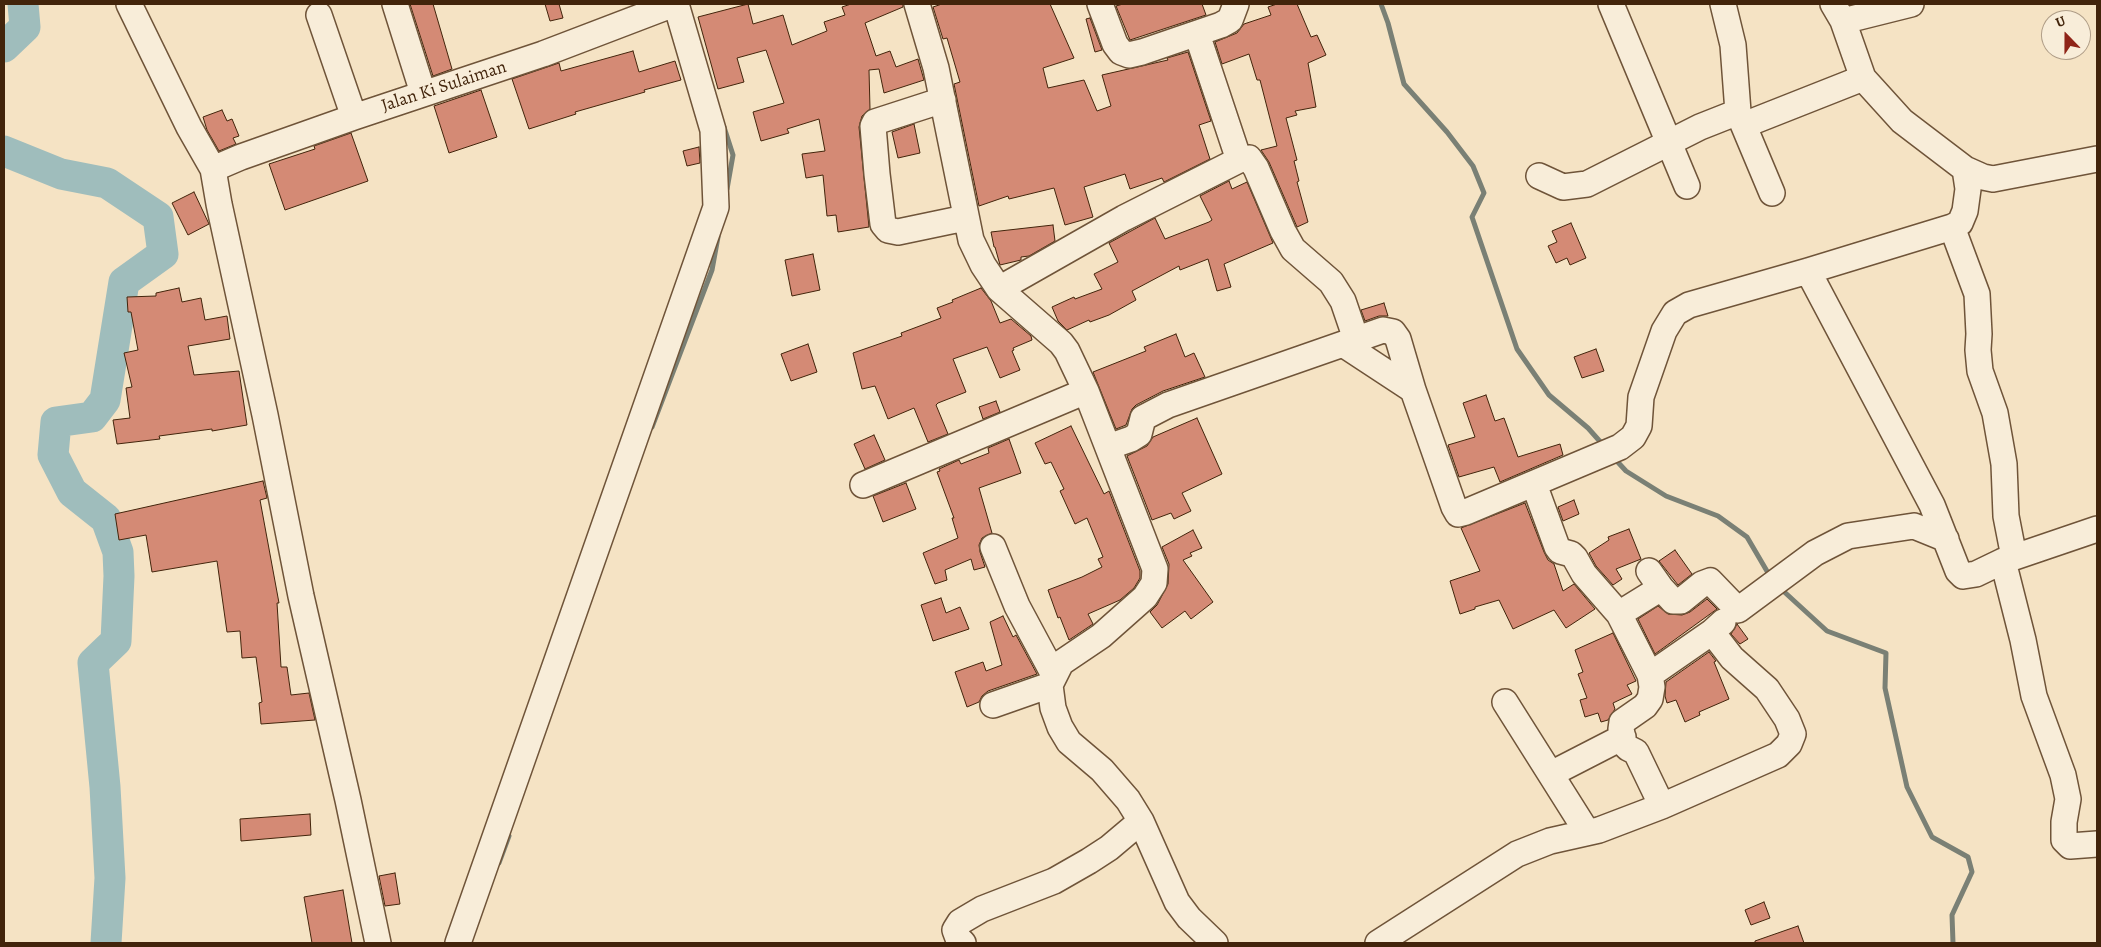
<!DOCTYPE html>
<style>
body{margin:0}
#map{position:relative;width:2101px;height:947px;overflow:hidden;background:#f5e3c4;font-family:Alegreya,serif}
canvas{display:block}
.frame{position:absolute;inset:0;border:5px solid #42240b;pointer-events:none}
.north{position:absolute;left:2041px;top:10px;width:50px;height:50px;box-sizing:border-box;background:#f8edd9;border:1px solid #af9d87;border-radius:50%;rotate:338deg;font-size:14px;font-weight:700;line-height:20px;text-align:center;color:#42240b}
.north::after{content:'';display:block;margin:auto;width:18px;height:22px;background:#8f2418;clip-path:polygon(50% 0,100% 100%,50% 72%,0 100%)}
</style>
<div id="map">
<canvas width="2101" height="947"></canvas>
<div class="frame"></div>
<div class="north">U</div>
</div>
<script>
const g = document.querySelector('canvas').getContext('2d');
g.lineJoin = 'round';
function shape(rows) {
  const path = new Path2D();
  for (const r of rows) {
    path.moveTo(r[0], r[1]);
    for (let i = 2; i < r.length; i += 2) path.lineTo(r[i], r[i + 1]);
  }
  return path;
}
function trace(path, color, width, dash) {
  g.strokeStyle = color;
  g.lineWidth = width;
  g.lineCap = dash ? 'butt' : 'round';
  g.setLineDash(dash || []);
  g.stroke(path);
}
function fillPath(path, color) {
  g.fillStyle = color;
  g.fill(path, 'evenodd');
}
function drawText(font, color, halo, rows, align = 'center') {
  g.font = font + ' Alegreya,serif';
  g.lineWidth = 4.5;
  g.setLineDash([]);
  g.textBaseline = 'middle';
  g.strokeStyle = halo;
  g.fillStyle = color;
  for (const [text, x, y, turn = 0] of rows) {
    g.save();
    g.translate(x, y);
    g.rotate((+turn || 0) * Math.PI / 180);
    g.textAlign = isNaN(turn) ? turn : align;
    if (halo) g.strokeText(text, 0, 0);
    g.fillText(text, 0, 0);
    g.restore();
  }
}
trace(shape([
 [1381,4,1388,23,1404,84,1447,132,1473,166,1484,193,1472,217,1517,349,1549,395,1588,428,1604,446],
 [724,127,733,155,727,189],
 [652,427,712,270,718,237],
 [1614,458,1626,471,1666,496,1718,516,1747,537,1771,578],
 [1780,588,1827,631,1886,653,1885,688,1907,787,1932,837,1968,857,1972,872,1952,915,1953,943],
 [499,863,509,836]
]), '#7a8075', 5);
trace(shape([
 [4,47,25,27,23,4],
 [4,151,61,174,107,183,158,217,163,254,124,282,105,400,92,417,56,422,53,455,72,492,106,519,118,552,119,576,116,641,93,663,105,787,110,878,106,943]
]), '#9fbdbc', 31);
const building = shape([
 [410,4,433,4,452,69,433,76,410,4],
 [545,4,559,4,563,18,550,21,545,4],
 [748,4,753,24,783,15,792,45,827,31,824,22,845,15,842,7,851,4,903,4,903,7,865,23,876,56,890,51,896,67,918,59,924,80,884,93,879,69,869,70,870,109,862,116,859,127,869,227,838,232,836,215,827,216,823,175,806,178,802,154,825,151,819,119,787,129,789,133,761,141,753,112,784,103,766,50,737,58,744,82,718,89,698,17,748,4],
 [942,4,1050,4,1074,58,1043,68,1048,88,1084,80,1097,111,1111,106,1102,75,1168,60,1167,58,1188,52,1211,121,1199,125,1210,159,1164,182,1162,178,1130,189,1125,174,1084,187,1093,217,1065,225,1054,188,1009,199,1008,196,979,206,954,84,960,82,947,38,943,39,933,7,942,4],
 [1123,4,1202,4,1206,15,1130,40,1116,6,1123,4],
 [1277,4,1297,4,1311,37,1317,35,1326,55,1308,63,1316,107,1295,111,1297,115,1286,118,1297,160,1294,161,1299,181,1297,182,1308,222,1297,227,1269,162,1261,150,1277,146,1260,80,1257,80,1249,54,1222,64,1215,42,1237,33,1244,24,1271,15,1268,7,1277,4],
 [1090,18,1102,50,1095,52,1086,19,1090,18],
 [633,51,639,72,675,61,681,80,644,90,645,92,575,112,576,114,529,129,512,79,559,63,561,71,633,51],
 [481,90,497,137,449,153,434,106,481,90],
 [222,110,227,121,232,119,239,136,233,138,236,144,219,151,207,130,203,117,222,110],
 [914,124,920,153,898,158,892,132,914,124],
 [351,133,368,181,285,210,269,164,315,149,314,146,351,133],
 [699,147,700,163,687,166,683,151,699,147],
 [1229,181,1232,189,1247,182,1273,243,1224,264,1231,287,1217,291,1208,259,1180,270,1179,266,1132,291,1136,300,1109,315,1090,322,1089,320,1067,330,1058,321,1052,307,1074,297,1075,299,1102,289,1094,274,1118,262,1109,243,1155,218,1165,239,1209,222,1212,220,1200,196,1229,181],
 [194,192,209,224,188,235,172,203,194,192],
 [1571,223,1586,258,1570,265,1567,258,1556,263,1548,246,1557,242,1552,231,1571,223],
 [1053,225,1055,241,1029,256,1021,257,1021,260,1000,265,995,247,994,247,991,232,1053,225],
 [813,254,820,290,792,296,785,260,813,254],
 [179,288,182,302,201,298,205,320,227,316,230,339,188,346,194,375,239,371,247,425,212,431,212,429,159,436,160,439,117,444,113,420,130,418,126,388,132,387,124,353,138,350,131,312,128,312,127,297,156,296,156,293,179,288],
 [981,288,991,301,1000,323,1011,319,1031,336,1032,340,1013,348,1014,350,1012,351,1020,370,1000,378,987,347,953,359,966,392,938,403,936,405,948,434,928,442,914,408,888,419,875,386,862,389,853,353,902,336,901,333,941,318,937,308,953,302,952,300,981,288],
 [1384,303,1388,316,1379,316,1365,321,1361,310,1384,303],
 [1176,334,1185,357,1194,353,1205,377,1163,391,1136,405,1132,409,1126,425,1116,429,1093,372,1146,351,1144,347,1176,334],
 [808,344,817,372,791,381,781,354,808,344],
 [1596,349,1604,371,1582,378,1574,357,1596,349],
 [1486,395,1495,421,1504,418,1518,457,1560,444,1563,455,1500,482,1494,467,1459,477,1448,445,1475,437,1463,403,1486,395],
 [996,401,1000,412,983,419,979,407,996,401],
 [1197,418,1222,474,1182,493,1191,511,1174,519,1171,513,1152,520,1127,456,1147,446,1153,437,1197,418],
 [1071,426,1104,494,1109,491,1140,571,1140,578,1134,588,1120,600,1088,614,1093,624,1069,640,1060,617,1058,618,1048,590,1082,577,1102,567,1098,559,1103,557,1087,518,1075,524,1060,491,1064,489,1051,462,1045,464,1035,443,1071,426],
 [874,435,885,460,865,469,854,444,874,435],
 [1009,439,1021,473,979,488,992,533,982,538,979,545,980,552,985,567,974,570,971,559,945,570,947,580,935,584,923,553,958,538,952,518,954,518,937,472,940,471,939,469,959,460,961,464,989,453,988,448,1009,439],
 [263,481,267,498,260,500,279,603,277,603,281,667,287,667,291,695,309,693,315,720,261,724,259,703,262,702,256,657,242,658,240,631,227,632,217,561,152,572,146,535,119,540,115,514,263,481],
 [906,483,916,509,883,522,873,496,906,483],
 [1574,500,1579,514,1563,521,1558,507,1574,500],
 [1525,503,1544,552,1548,560,1554,564,1563,591,1574,584,1595,609,1566,628,1554,610,1513,629,1499,600,1475,607,1475,609,1460,614,1450,581,1480,571,1461,528,1525,503],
 [1629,529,1641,559,1616,569,1622,579,1613,585,1596,566,1589,553,1609,540,1608,537,1629,529],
 [1193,530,1202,548,1190,553,1192,556,1183,560,1213,602,1191,619,1185,611,1162,628,1150,612,1157,605,1168,584,1169,564,1162,547,1193,530],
 [1675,550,1692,574,1678,585,1659,561,1675,550],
 [941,598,946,613,960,607,969,629,933,641,921,605,941,598],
 [1707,599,1717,609,1655,654,1638,619,1658,606,1668,614,1682,615,1690,612,1707,599],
 [1003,616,1013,637,1016,635,1037,674,988,691,982,696,979,702,967,707,955,672,983,662,986,671,1002,665,990,622,1003,616],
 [1737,624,1748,639,1740,644,1731,634,1737,624],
 [1613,633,1636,681,1627,685,1632,694,1613,703,1615,709,1608,720,1601,722,1598,713,1585,717,1580,700,1587,698,1578,674,1583,672,1575,650,1613,633],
 [1709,652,1716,661,1714,662,1729,699,1699,712,1700,715,1685,722,1676,700,1667,703,1665,696,1666,682,1709,652],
 [310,814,311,835,241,841,240,819,310,814],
 [395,873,400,904,385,906,379,876,395,873],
 [343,890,352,943,312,943,304,897,343,890],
 [1764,902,1770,918,1751,925,1745,910,1764,902],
 [1798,926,1804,943,1755,943,1755,941,1798,926]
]);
fillPath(building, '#d48a75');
trace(building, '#42240b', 1);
const minor = shape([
 [129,4,189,127,213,169,219,204,265,415,301,596,348,800,378,943],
 [395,4,423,93],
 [917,4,936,68,971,240,983,265,999,289,1061,343,1067,351,1086,391,1155,569,1154,583,1145,597,1101,636,1061,663,1050,685,1053,708,1060,727,1069,742,1102,770,1128,800,1141,821,1177,902,1189,918,1215,943],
 [1100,4,1115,44,1121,52,1129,55,1142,52,1221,25,1230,20,1236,4],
 [1611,4,1687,186],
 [1723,4,1733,45,1738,112],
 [1833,4,1843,21,1863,78,1902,121,1965,169,1983,177,1993,179,2097,159],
 [319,15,354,117],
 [1843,21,1911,4],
 [1197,34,1239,160],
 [943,100,875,122,873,126,877,174,883,224,888,230,898,232,965,218],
 [1744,125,1863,78],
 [213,169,241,157,354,117,543,54,674,4],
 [1965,169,1968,189,1965,211,1960,223,1952,227,1977,294,1979,334,1978,350,1980,371,1995,413,2004,464,2006,516,2014,557],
 [1539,176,1563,187,1587,184,1700,127,1738,112,1772,193],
 [1808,271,1932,505,1958,571,1963,576,1976,574,2003,561],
 [999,289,1124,218,1239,160,1249,158,1256,168,1283,231,1293,249,1331,282,1343,301,1356,339],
 [1343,344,1383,330,1393,332,1398,339,1413,390],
 [1108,447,1131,439,1139,434,1143,418,1168,405,1343,344,1413,390,1454,507,1458,514,1466,512,1620,447,1633,437,1639,426,1641,397,1664,331,1675,313,1689,305,1808,271,1952,227],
 [1534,484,1557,547,1560,551,1571,554,1575,558,1584,574,1619,614,1650,675,1652,687,1650,699,1645,706,1622,722,1621,729,1624,744,1628,748,1636,752,1662,806],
 [863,485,1086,391],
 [2097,529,2003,561,2023,640,2034,696,2063,775,2068,799,2064,822,2064,840,2070,846,2097,844],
 [993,547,1017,606,1054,675],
 [1649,571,1661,588,1673,601,1681,601,1702,584,1710,581,1738,610,1815,553,1848,536,1914,526,1946,539],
 [1619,614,1661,588],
 [1650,675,1712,632,1723,622],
 [1505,702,1587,832],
 [993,705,1050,685],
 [1551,774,1623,737],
 [458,943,716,207,713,130,676,4],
 [963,943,958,938,955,930,960,922,982,909,1054,881,1089,861,1109,848,1141,821],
 [1378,943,1517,854,1550,841,1599,830,1662,806,1778,755,1789,744,1793,734,1787,719,1767,689,1732,658,1712,632]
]);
trace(minor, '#6f5439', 28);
trace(minor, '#f8edd9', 25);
drawText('18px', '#42240b', '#f8edd9', [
 ["Jalan Ki Sulaiman",444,87,-18]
]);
</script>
